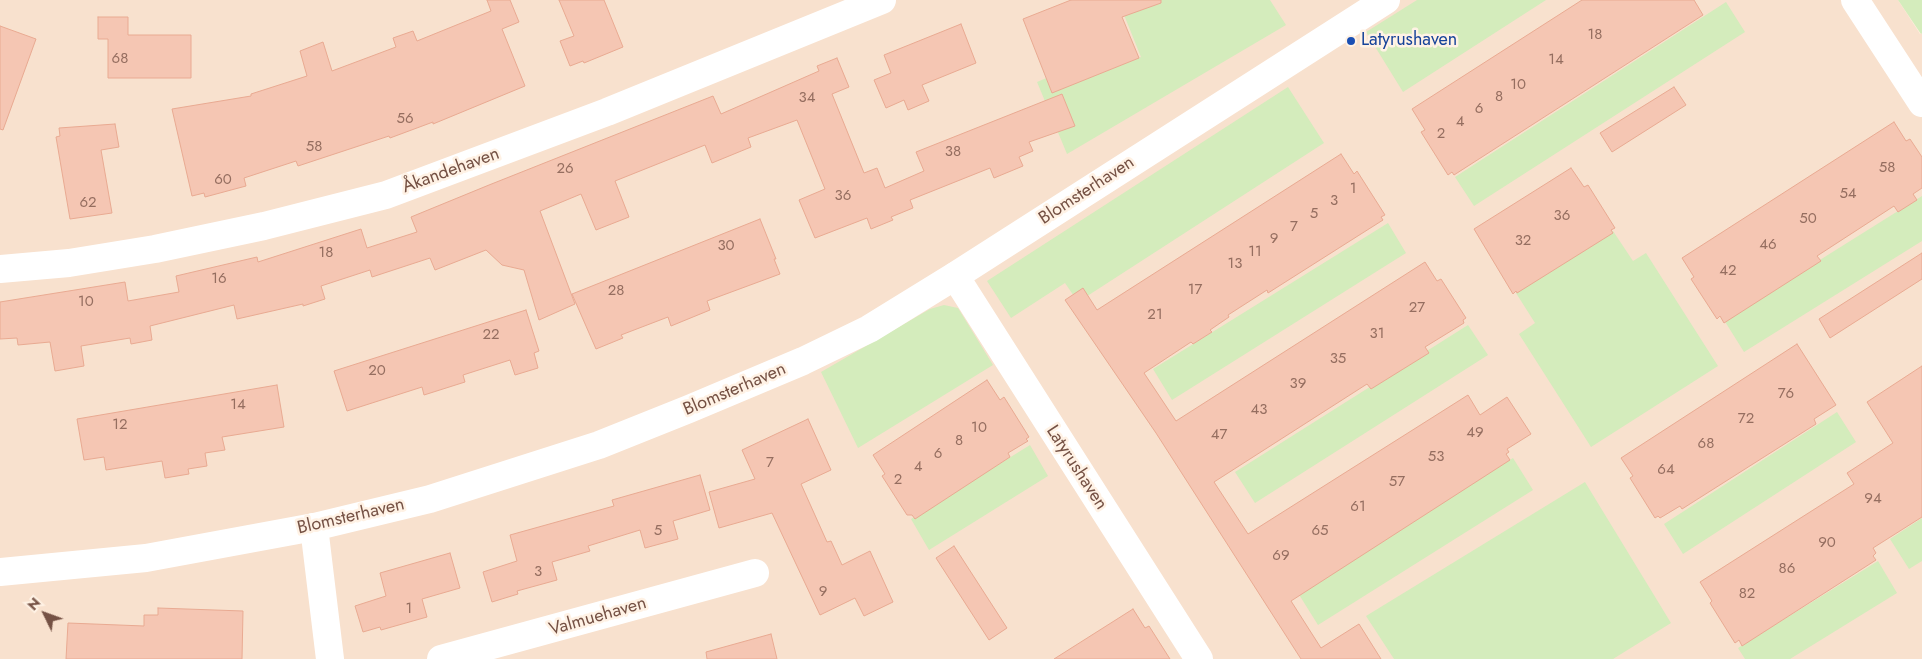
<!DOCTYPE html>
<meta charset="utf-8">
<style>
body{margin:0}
#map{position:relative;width:1922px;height:659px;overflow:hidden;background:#feeedd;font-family:Jost,sans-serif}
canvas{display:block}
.north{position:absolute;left:20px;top:589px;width:50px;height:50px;-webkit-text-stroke:4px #fff2e5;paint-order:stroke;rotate:312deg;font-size:14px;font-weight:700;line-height:20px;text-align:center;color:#755144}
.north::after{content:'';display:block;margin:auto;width:18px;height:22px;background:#755144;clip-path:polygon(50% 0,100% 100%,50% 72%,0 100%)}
</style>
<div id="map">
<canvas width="1922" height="659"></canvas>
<div class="north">N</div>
</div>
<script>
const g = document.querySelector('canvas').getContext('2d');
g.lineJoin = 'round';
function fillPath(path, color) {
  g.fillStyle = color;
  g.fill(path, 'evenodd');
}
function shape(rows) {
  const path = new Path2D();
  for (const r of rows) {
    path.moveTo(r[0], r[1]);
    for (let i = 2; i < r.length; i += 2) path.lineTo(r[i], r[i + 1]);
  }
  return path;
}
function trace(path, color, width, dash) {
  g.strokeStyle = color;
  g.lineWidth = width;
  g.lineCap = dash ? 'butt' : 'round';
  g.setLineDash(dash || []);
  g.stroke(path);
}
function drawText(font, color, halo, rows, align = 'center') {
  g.font = font + ' Jost,sans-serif';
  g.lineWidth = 5;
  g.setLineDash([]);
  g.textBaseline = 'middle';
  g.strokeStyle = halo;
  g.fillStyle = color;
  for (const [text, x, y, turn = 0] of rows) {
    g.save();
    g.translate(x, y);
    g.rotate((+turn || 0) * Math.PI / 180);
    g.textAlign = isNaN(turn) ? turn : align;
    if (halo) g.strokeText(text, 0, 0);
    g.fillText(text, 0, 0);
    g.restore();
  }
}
fillPath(shape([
 [0,0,1898,0,1920,34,1922,33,1922,659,0,659]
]), '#f8e1ce');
fillPath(shape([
 [1118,0,1270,0,1286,25,1067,154,1037,82,1072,67,1090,43,1102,73,1141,57],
 [1417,0,1546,0,1403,92,1366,32],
 [1898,0,1922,0,1922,33,1921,34],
 [1726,2,1745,32,1474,206,1455,177],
 [1288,87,1324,143,1078,302,1065,283,1011,318,987,281],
 [1922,196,1922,241,1744,352,1724,320],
 [1388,223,1406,253,1172,400,1153,369],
 [1613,231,1633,261,1646,253,1718,366,1591,447,1519,334,1535,323,1516,293],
 [944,305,958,308,993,365,858,448,821,372,930,309],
 [1468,325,1488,355,1255,503,1235,472],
 [1837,412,1856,442,1683,554,1664,524],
 [1030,445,1048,476,929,550,911,519],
 [1513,458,1533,490,1318,625,1298,593],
 [1585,482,1671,623,1613,659,1394,659,1366,616],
 [1922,518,1922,561,1909,569,1890,539],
 [1878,561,1897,593,1790,659,1745,659,1738,648]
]), '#d4ecbc');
const building = shape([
 [487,0,510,0,519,22,502,29,525,86,433,124,433,122,390,138,389,136,298,166,296,161,244,178,246,186,205,197,204,193,192,196,172,109,251,96,251,94,307,76,300,51,323,42,332,71,396,47,393,38,413,31,417,41,491,11,487,0],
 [559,0,604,0,623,47,584,63,583,61,570,66,560,41,574,36,559,0],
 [1071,0,1161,0,1161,3,1122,17,1139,58,1052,93,1023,19,1071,0],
 [1582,0,1694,0,1703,15,1454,175,1452,172,1448,175,1421,132,1425,130,1412,109,1582,0],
 [98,17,128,17,128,35,191,35,191,78,108,78,108,39,98,39,98,17],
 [961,24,976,63,922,85,929,101,908,110,904,100,886,108,874,80,891,73,884,55,961,24],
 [0,26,36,39,3,130,0,129,0,26],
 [837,58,849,87,832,94,864,173,877,168,885,188,924,171,916,152,1062,94,1075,126,1029,142,1033,151,1019,157,1023,166,994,178,990,168,910,200,913,208,891,217,893,220,871,229,867,218,815,238,799,200,825,189,797,120,748,138,751,147,712,163,705,145,615,181,629,217,596,230,581,194,540,211,575,304,539,320,524,270,502,265,486,250,435,270,430,258,372,277,370,270,321,286,325,299,303,306,303,304,237,319,234,305,150,326,152,340,131,344,130,338,81,346,84,366,55,371,50,342,18,345,17,338,0,339,0,302,125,282,128,301,179,292,176,276,257,257,258,262,361,229,367,248,417,232,411,217,489,185,713,96,721,114,819,71,817,66,837,58],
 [1674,87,1686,105,1612,152,1600,133,1674,87],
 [1894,122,1906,141,1910,139,1922,157,1922,188,1913,194,1917,200,1898,212,1894,206,1837,243,1817,256,1821,261,1724,323,1720,316,1717,319,1691,279,1694,277,1682,258,1894,122],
 [115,124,119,147,101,150,112,213,70,219,56,137,60,136,59,128,115,124],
 [1341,154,1354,174,1357,171,1385,215,1381,217,1383,220,1268,293,1267,290,1228,315,1229,317,1210,330,1212,332,1193,344,1191,342,1144,373,1176,421,1425,262,1437,281,1441,279,1466,318,1463,320,1464,323,1425,347,1429,353,1371,389,1367,384,1214,482,1248,534,1468,395,1480,415,1507,397,1531,434,1507,449,1509,452,1506,454,1510,460,1291,601,1321,648,1359,624,1381,659,1301,659,1156,433,1065,300,1083,288,1097,310,1341,154],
 [1571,168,1584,187,1588,185,1615,228,1611,230,1613,233,1517,293,1516,291,1513,294,1474,229,1571,168],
 [760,219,776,259,774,259,780,274,707,301,710,310,671,326,668,317,621,335,623,338,596,349,572,294,760,219],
 [1922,253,1922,279,1830,338,1819,319,1922,253],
 [526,310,539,351,534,353,538,368,515,375,510,360,463,375,465,382,424,395,422,387,347,411,334,371,526,310],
 [1797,344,1836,405,1814,419,1816,424,1682,509,1680,506,1660,518,1658,516,1655,518,1630,478,1633,476,1621,458,1797,344],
 [1922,366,1922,517,1873,548,1876,553,1873,556,1876,560,1742,646,1739,640,1735,643,1710,603,1712,601,1700,582,1854,484,1847,473,1893,443,1867,402,1922,366],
 [987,380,1000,400,1004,397,1029,437,1026,439,1028,441,1008,453,1010,457,915,519,912,515,907,515,882,476,885,474,873,455,987,380],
 [277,385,284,427,222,437,225,450,205,453,207,466,188,469,189,474,165,478,162,461,106,470,104,457,84,460,77,419,277,385],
 [808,419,831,470,801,484,827,542,831,541,842,565,870,551,893,602,864,616,855,598,820,615,772,513,719,528,709,492,755,479,742,450,808,419],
 [700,475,710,510,673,521,678,539,645,548,640,530,588,546,590,551,552,562,557,580,517,591,518,594,492,602,483,572,517,561,510,535,614,506,612,500,700,475],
 [954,546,1007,628,989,640,936,558,954,546],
 [450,553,460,588,422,599,427,617,381,630,380,627,363,632,355,606,386,596,380,573,450,553],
 [158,608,243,611,242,659,66,659,68,623,144,626,144,615,158,615,158,608],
 [1133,609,1145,628,1149,626,1170,659,1054,659,1133,609],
 [771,634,777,659,707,659,706,652,771,634]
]);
fillPath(building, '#f5c6b3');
trace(building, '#e9aa92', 1);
trace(shape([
 [1855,0,1922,103],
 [0,269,69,263,155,249,264,226,386,195,607,112,882,0],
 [955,276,1199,659],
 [314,527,330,659],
 [441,659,755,573]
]), '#fff', 28);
trace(shape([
 [0,572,146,558,314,527,430,499,599,445,689,409,803,361,869,329,955,276,1386,0]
]), '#fff', 28);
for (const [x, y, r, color] of [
 [1351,41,5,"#1a4fb4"]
]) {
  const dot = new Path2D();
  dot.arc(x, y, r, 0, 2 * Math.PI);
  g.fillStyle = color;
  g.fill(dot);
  trace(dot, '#fff2e5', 2);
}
drawText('15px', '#956e60', null, [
 ["18",1595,35],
 ["68",120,59],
 ["14",1556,60],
 ["10",1518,85],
 ["8",1499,97],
 ["34",807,98],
 ["6",1479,109],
 ["56",405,119],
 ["4",1460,122],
 ["2",1441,134],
 ["58",314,147],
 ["38",953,152],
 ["58",1887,168],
 ["26",565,169],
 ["60",223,180],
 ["1",1353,189],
 ["54",1848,194],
 ["36",843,196],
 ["3",1334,201],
 ["62",88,203],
 ["5",1314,214],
 ["36",1562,216],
 ["50",1808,219],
 ["7",1294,227],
 ["9",1274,239],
 ["32",1523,241],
 ["46",1768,245],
 ["30",726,246],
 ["11",1255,252],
 ["18",326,253],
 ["13",1235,264],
 ["42",1728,271],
 ["16",219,279],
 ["17",1195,290],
 ["28",616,291],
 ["10",86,302],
 ["27",1417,308],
 ["21",1155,315],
 ["31",1377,334],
 ["22",491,335],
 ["35",1338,359],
 ["20",377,371],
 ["39",1298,384],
 ["76",1786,394],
 ["14",238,405],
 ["43",1259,410],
 ["72",1746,419],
 ["12",120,425],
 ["10",979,428],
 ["49",1475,433],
 ["47",1219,435],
 ["8",959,441],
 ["68",1706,444],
 ["6",938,454],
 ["53",1436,457],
 ["7",770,463],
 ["4",918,467],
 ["64",1666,470],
 ["2",898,480],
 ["57",1397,482],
 ["94",1873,499],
 ["61",1358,507],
 ["5",658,531],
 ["65",1320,531],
 ["90",1827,543],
 ["69",1281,556],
 ["86",1787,569],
 ["3",538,572],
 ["9",823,592],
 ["82",1747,594],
 ["1",409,609]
]);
drawText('18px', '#164399', '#fff2e5', [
 ["Latyrushaven",1361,41]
], 'left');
drawText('18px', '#755144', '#fff2e5', [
 ["Åkandehaven",451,171,-20],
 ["Blomsterhaven",1087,191,-33],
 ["Blomsterhaven",735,390,-23],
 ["Latyrushaven",1076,468,57],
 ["Blomsterhaven",351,517,-13],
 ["Valmuehaven",598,617,-16]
]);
</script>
